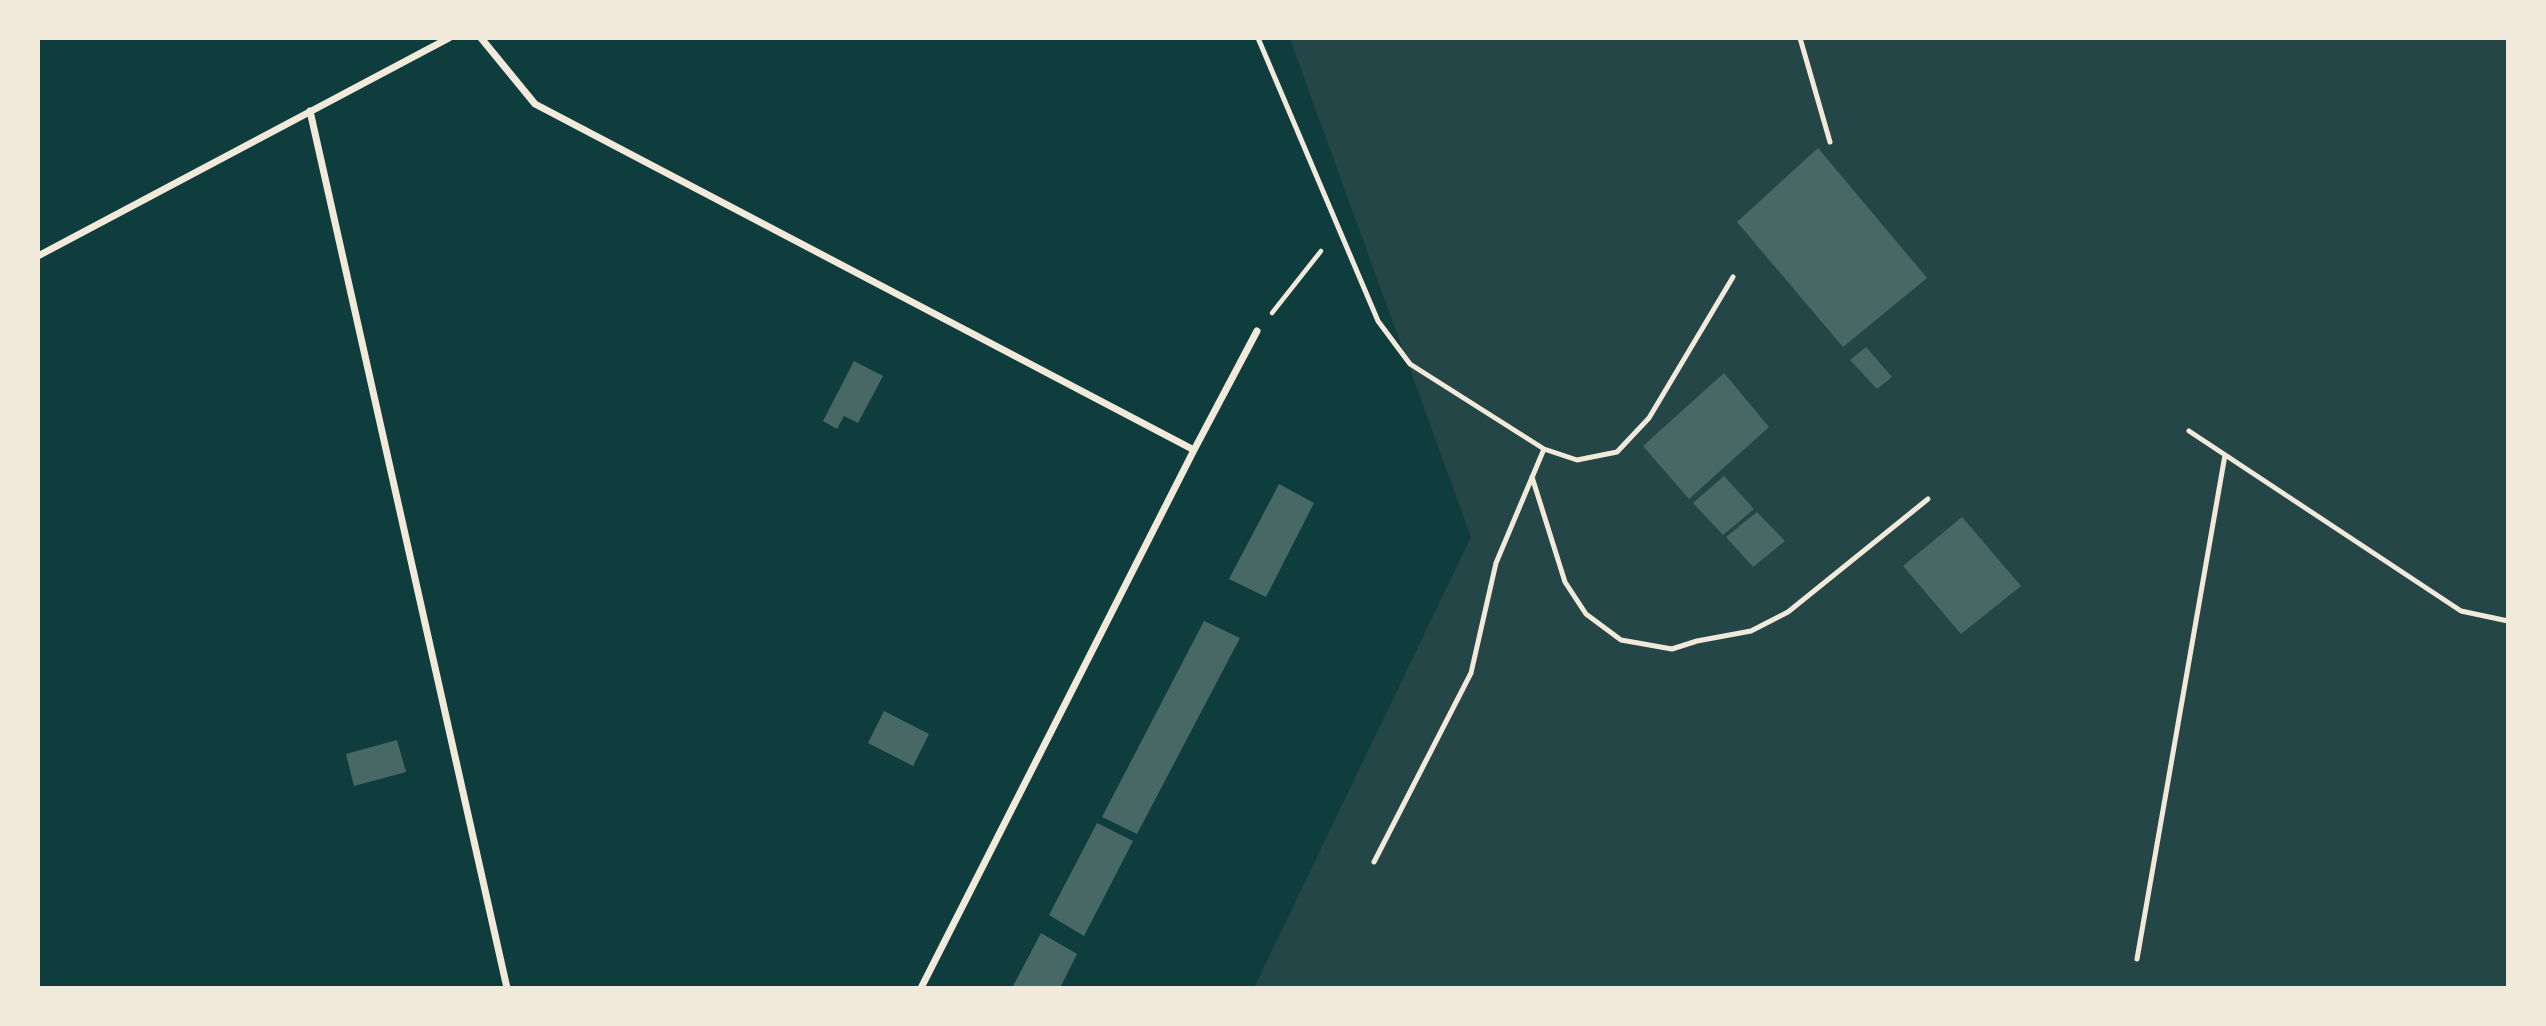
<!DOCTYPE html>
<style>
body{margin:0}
#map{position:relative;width:2546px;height:1026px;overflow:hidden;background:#0f3d3e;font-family:"Titillium Web",sans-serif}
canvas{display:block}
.frame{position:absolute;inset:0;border:40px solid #f1e9da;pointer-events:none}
</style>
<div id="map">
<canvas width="2546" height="1026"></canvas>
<div class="frame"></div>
</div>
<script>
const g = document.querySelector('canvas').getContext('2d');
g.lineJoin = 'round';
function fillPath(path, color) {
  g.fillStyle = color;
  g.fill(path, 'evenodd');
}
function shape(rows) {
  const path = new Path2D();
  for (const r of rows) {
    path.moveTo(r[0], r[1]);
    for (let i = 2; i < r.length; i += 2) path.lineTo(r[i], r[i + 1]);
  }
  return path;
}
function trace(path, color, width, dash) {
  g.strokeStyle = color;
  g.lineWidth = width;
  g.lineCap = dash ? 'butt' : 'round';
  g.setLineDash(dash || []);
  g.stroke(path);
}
fillPath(shape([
 [1290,39,2507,39,2507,987,1254,988,1471,537]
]), '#244646');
fillPath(shape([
 [1818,148,1927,278,1843,347,1737,222],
 [1866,347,1892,377,1877,389,1850,360],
 [854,361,883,376,858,423,844,416,837,429,823,421],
 [1724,373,1769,427,1689,499,1643,446],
 [1724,476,1754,509,1723,535,1693,503],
 [1279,484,1314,503,1266,597,1229,579],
 [1757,512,1785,541,1753,567,1726,537],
 [1962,517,2021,586,1961,634,1903,566],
 [1204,621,1240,638,1137,834,1102,817],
 [884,711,929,734,913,766,868,743],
 [397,740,406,772,354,786,346,754],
 [1097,823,1133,841,1084,936,1049,915],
 [1041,933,1077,954,1060,988,1012,988]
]), '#486865');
trace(shape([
 [1272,313,1321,251]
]), '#f1e9da', 4.5);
trace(shape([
 [1258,38,1378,321,1410,364,1544,449,1496,563,1471,673,1374,862],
 [1800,38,1830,142],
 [2189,431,2461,611,2508,621],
 [1544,449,1577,460,1617,452,1649,418,1733,277],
 [1532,477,1565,582,1586,614,1621,640,1672,649,1697,641,1751,631,1788,612,1928,499],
 [2137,959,2225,455]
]), '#f1e9da', 5);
trace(shape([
 [481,38,535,104,1194,450],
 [310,111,507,988],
 [38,256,449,38],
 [921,988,1194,450,1257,331]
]), '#f1e9da', 7);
</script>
